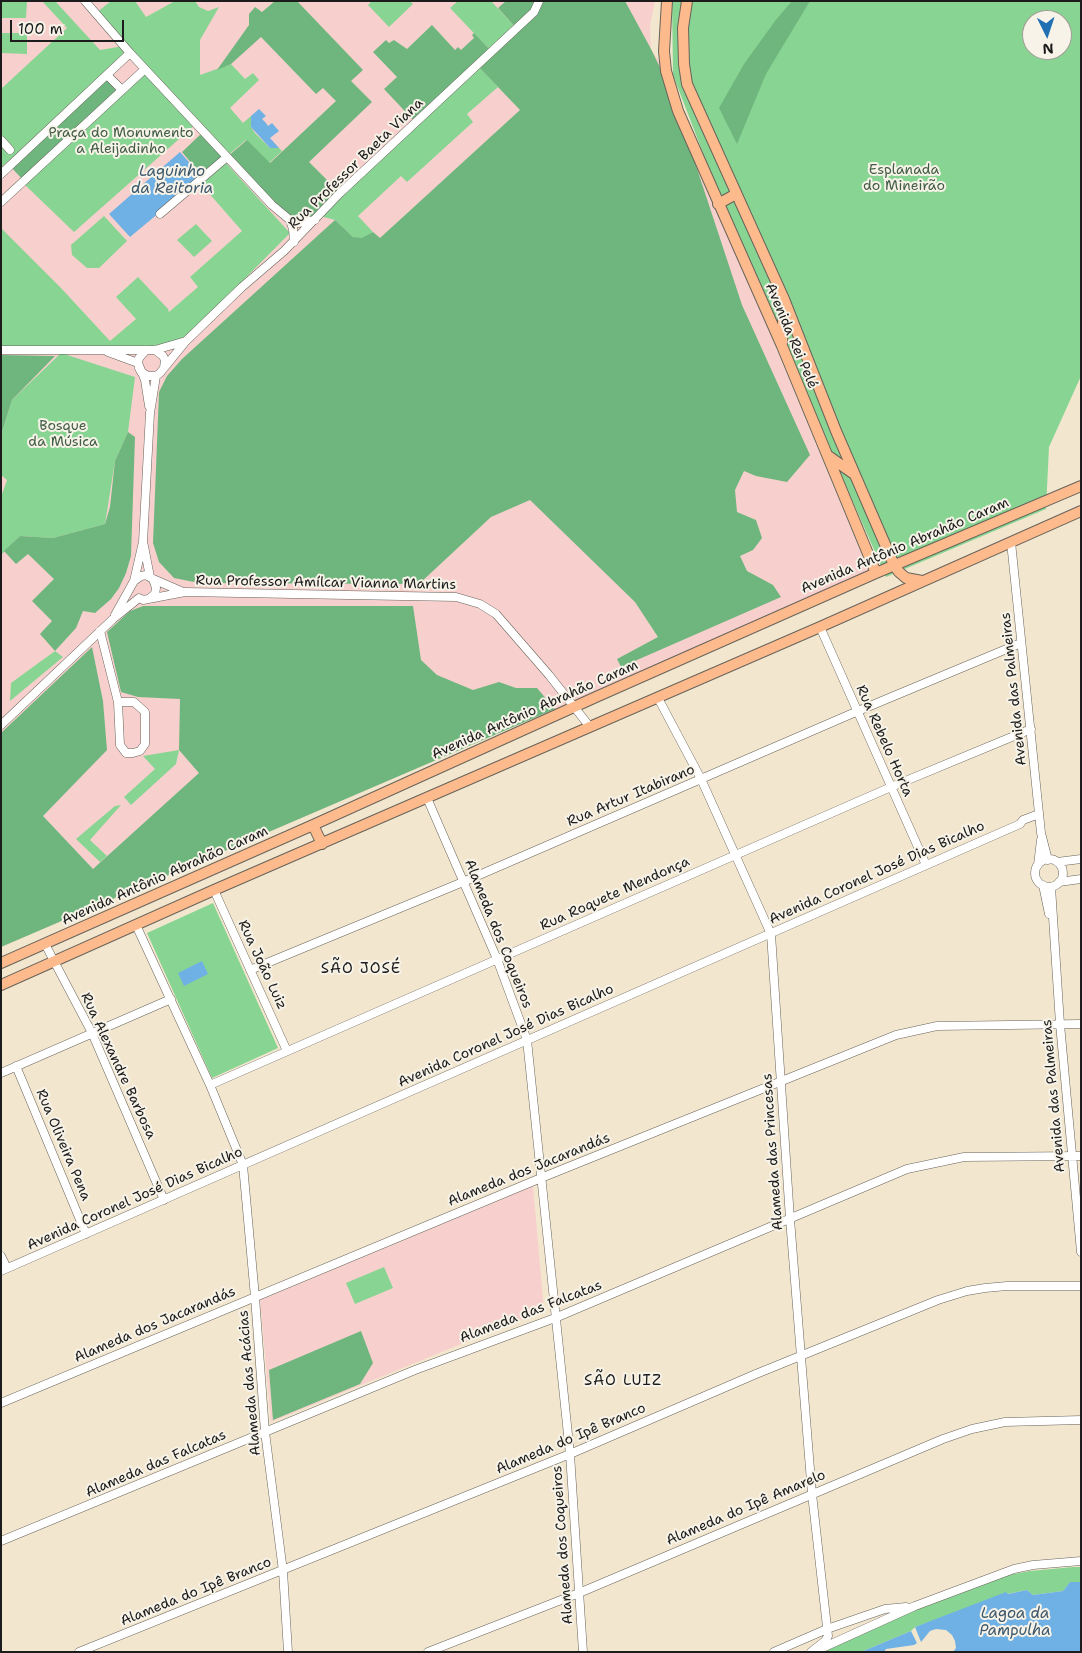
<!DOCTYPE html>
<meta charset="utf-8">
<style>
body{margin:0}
#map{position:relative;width:1082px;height:1653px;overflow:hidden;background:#f3e6ce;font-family:"Shantell Sans",sans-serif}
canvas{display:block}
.frame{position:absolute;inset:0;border:2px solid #1c1c1c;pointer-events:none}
.north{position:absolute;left:1022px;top:10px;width:50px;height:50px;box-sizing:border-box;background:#f7f3e8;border:1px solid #9f9d96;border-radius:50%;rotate:176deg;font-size:14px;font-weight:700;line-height:20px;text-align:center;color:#1c1c1c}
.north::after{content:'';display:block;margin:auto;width:18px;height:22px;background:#1f6fb2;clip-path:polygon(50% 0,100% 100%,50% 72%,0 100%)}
.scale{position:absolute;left:10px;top:20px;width:114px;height:22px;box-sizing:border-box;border:2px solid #1c1c1c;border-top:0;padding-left:6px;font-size:15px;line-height:18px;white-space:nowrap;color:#1c1c1c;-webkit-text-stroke:4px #f7f3e8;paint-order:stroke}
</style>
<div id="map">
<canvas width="1082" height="1653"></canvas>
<div class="frame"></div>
<div class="north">N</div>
<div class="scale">100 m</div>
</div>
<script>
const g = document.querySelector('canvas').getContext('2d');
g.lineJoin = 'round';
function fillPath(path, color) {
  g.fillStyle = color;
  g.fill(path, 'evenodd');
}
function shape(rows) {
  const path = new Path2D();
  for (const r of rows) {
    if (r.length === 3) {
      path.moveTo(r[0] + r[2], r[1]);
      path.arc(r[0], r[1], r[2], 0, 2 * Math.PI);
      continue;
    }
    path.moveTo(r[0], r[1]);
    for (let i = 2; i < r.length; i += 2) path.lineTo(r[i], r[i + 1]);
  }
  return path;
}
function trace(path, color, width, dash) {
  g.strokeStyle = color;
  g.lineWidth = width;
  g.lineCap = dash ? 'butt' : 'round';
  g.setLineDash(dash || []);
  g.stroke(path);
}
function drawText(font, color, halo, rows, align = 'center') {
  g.font = font + ' "Shantell Sans",sans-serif';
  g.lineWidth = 4;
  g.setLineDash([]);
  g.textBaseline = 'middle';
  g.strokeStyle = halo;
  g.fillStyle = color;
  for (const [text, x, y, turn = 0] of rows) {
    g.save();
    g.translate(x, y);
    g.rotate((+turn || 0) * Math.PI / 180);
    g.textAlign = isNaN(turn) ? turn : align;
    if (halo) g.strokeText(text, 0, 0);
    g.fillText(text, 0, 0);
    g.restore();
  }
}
fillPath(shape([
 [1,1,655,1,650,25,651,49,666,71,678,111,869,572,555,709,1,947],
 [533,1186,544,1310,271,1422,260,1300]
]), '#f7d0cd');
fillPath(shape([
 [1,1,27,1,26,18,1,18],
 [42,1,55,1,100,50,124,46,130,53,63,116,1,167,1,89,67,28],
 [111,1,135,1,146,17,175,1,195,1,199,7,208,11,219,7,200,40,200,75,231,64,245,79,253,73,259,80,230,108,243,123,251,116,251,127,255,133,270,148,279,148,282,151,269,163,246,140,227,156,96,13],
 [372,1,410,1,413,4,389,27,368,5],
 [458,1,491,1,517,29,492,52,450,8],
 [672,1,1081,1,1081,376,1049,447,1046,509,886,577,726,213,673,75],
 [1032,20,1062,20,1062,50,1032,50],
 [1,33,27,33,27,54,1,53],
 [479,67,498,87,467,114,473,122,407,182,401,176,358,216,373,232,362,239,353,237,335,220,320,216],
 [145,69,196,124,74,232,23,183],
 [226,163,290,233,184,340,155,347,1,348,1,228,61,288,110,341,136,319,116,297,138,277,168,309,169,312,198,287,190,277,242,231,200,183],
 [104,216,127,241,99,268,87,268,72,255,71,245],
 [196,224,212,241,194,257,177,240],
 [61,353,135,377,128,432,115,461,105,524,53,538,20,536,1,555,1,497,7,480,1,475,1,435,12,400],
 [55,651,63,657,10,701,11,683],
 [179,750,176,764,131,805,124,797,155,769,143,756],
 [121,805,90,840,107,856,100,862,76,839,115,806],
 [213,903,278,1048,212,1078,147,933],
 [384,1267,393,1288,355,1304,346,1283],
 [1073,1567,1081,1567,1081,1582,1070,1582,1063,1591,1033,1595,1027,1590,1007,1594,915,1627,911,1631,861,1652,814,1652,920,1607,1003,1576,1030,1571]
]), '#88d593');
fillPath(shape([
 [275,1,297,1,363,70,351,81,372,102,309,162,340,193,316,220,290,220,227,157,203,177,182,152,203,132,227,157,247,140,270,163,336,101,323,88,316,94,261,37,231,64,217,70,249,25,249,14,255,7,262,12],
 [506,1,625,1,651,49,671,90,742,305,810,455,787,482,756,476,744,471,735,490,737,512,756,520,762,538,753,550,740,556,747,571,773,585,781,597,621,667,617,659,658,637,635,602,530,500,491,517,419,584,199,583,174,578,159,562,153,543,159,392,167,376,182,359,335,220,353,237,362,238,373,232,380,238,520,110,477,65,416,123,384,89,397,77,373,52,386,40,389,43,394,40,407,49,432,25,455,50,458,47,461,50,474,38,472,35,474,33,492,52,517,29,498,8],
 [792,1,810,1,766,74,737,144,719,108,744,64,775,21],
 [107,75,122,90,24,181,10,166],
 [1,355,55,356,12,400,1,435],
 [128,432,135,437,131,556,126,573,119,588,111,599,95,613,83,611,76,628,55,651,40,634,52,621,32,601,54,579,28,554,16,564,4,551,20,536,53,538,105,524,110,507,115,461],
 [143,606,413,606,421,660,437,675,473,690,499,682,516,688,537,688,555,709,1,947,1,733,92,647,103,701,107,750,43,816,93,869,199,773,179,750,180,699,138,697,121,692,107,632,130,611],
 [361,1331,373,1363,360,1384,273,1420,269,1370]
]), '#6eb67d');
fillPath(shape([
 [259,109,266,116,262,119,266,123,268,126,272,123,279,131,270,138,279,148,270,148,251,127,251,116],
 [180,152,202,177,130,237,109,214],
 [202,961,208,974,184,986,178,973],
 [1070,1582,1081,1582,1081,1652,953,1652,956,1648,955,1641,952,1635,946,1630,936,1629,930,1631,921,1642,915,1627,1006,1592,1008,1594,1027,1590,1033,1595,1063,1591],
 [911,1631,917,1643,914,1645,886,1649,884,1652,861,1652]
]), '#6fb1e4');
const minor = shape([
 [85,1,130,53,272,205,290,220,293,229,294,242],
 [107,75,122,90],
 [1,140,10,150],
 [1,174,130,53],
 [1,202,145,69],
 [160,214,227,157],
 [290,220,298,223,315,220],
 [1,350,155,350,186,341],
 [146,350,139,358,138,363,145,380,149,406],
 [155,350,163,356,165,360,164,368],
 [108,352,138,363],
 [139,368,141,372,148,376,156,376,160,373,186,341,242,287,284,251,340,193,534,12,539,1],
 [1011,542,1041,833,1048,860],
 [144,546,150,577],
 [153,579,183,592],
 [134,581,141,576,146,575,153,579,156,588,155,594,151,597],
 [115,615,134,581,143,542,150,413,156,376],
 [820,627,926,865],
 [100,631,118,702,120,745,126,753,133,753,140,751,145,744,145,712,134,702,118,702],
 [658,698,701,779,771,934,790,1219,812,1494,828,1636,825,1641,811,1652],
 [1,725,113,619,139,598,143,600,185,592,456,597,480,604,496,614,549,675,590,727],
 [427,798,497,959,527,1040,570,1454,583,1652],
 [1049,873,14],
 [1057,862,1081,859],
 [1038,865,1041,840],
 [1059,882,1081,879],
 [1043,885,1049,914],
 [1051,887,1060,1024,1081,1252],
 [214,890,287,1051],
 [136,925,210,1085,243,1165,255,1297,265,1432,283,1571,288,1652],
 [45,944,92,1033,164,1200],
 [250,970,463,882,858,711,1021,643],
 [16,1066,86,1234],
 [1,1073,171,999],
 [210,1085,891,787,1031,729],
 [1,1256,7,1268],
 [1,1271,1020,824,1023,820,1039,814],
 [1,1403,541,1178,896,1035,937,1026,1081,1024],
 [1,1541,415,1370,555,1318,907,1169,964,1157,1081,1156],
 [820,1649,915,1606,1014,1569,1033,1565,1081,1561],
 [79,1652,570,1454,756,1374,938,1300,967,1291,985,1288,1007,1286,1081,1286],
 [428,1652,579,1593,943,1439,972,1429,1005,1422,1081,1420],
 [774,1652,827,1629,885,1609,906,1607]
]);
const major = shape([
 [667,1,664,51,666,71,678,111,782,346,876,573],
 [687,1,683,28,684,64,687,84,784,299,836,431,894,565,899,572,906,578,922,581],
 [718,204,736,194],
 [782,343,784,302],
 [827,455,854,474],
 [313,825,322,844],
 [1,963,313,825,596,697,876,573,1081,486],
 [1,985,214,890,820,627,1081,511]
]);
trace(minor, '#67635a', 9);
trace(major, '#67635a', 12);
trace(minor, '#fff', 8);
trace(major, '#fcba8d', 10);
drawText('14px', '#425d46', '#f7f3e8', [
 ["Praça do Monumento",121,133],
 ["a Aleijadinho",121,149],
 ["Esplanada",904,170],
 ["do Mineirão",904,186],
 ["Bosque",63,426],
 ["da Música",63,442]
]);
drawText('14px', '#1c1c1c', '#f7f3e8', [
 ["Rua Professor Baeta Viana",356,164,-44],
 ["Avenida Rei Pelé",791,336,67],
 ["Avenida Antônio Abrahão Caram",905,546,-23],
 ["Rua Professor Amílcar Vianna Martins",326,583,1],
 ["Avenida das Palmeiras",1014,689,-96],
 ["Avenida Antônio Abrahão Caram",535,710,-24],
 ["Rua Rebelo Horta",884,741,66],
 ["Rua Artur Itabirano",631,796,-23],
 ["Avenida Coronel José Dias Bicalho",877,873,-24],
 ["Avenida Antônio Abrahão Caram",165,876,-24],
 ["Rua Roquete Mendonça",615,894,-24],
 ["Alameda dos Coqueiros",498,934,68],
 ["Rua João Luiz",262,965,65],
 ["Avenida Coronel José Dias Bicalho",506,1036,-24],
 ["Rua Alexandre Barbosa",118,1066,65],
 ["Avenida das Palmeiras",1054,1096,-95],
 ["Rua Oliveira Pena",63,1145,67],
 ["Alameda das Princesas",773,1152,-94],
 ["Alameda dos Jacarandás",529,1170,-22],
 ["Avenida Coronel José Dias Bicalho",135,1199,-24],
 ["Alameda das Falcatas",531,1312,-21],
 ["Alameda dos Jacarandás",155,1325,-23],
 ["Alameda das Acácias",250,1383,-95],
 ["Alameda do Ipê Branco",571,1439,-23],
 ["Alameda das Falcatas",156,1464,-23],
 ["Alameda do Ipê Amarelo",746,1508,-23],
 ["Alameda dos Coqueiros",563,1545,-94],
 ["Alameda do Ipê Branco",196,1592,-22]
]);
drawText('italic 15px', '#3d586c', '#f7f3e8', [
 ["Laguinho",172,172],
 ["da Reitoria",172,189],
 ["Lagoa da",1015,1614],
 ["Pampulha",1015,1631]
]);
g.letterSpacing = '1px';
drawText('15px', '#1c1c1c', '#f7f3e8', [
 ["SÃO JOSÉ",361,969],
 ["SÃO LUIZ",623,1381]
]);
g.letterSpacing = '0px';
</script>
